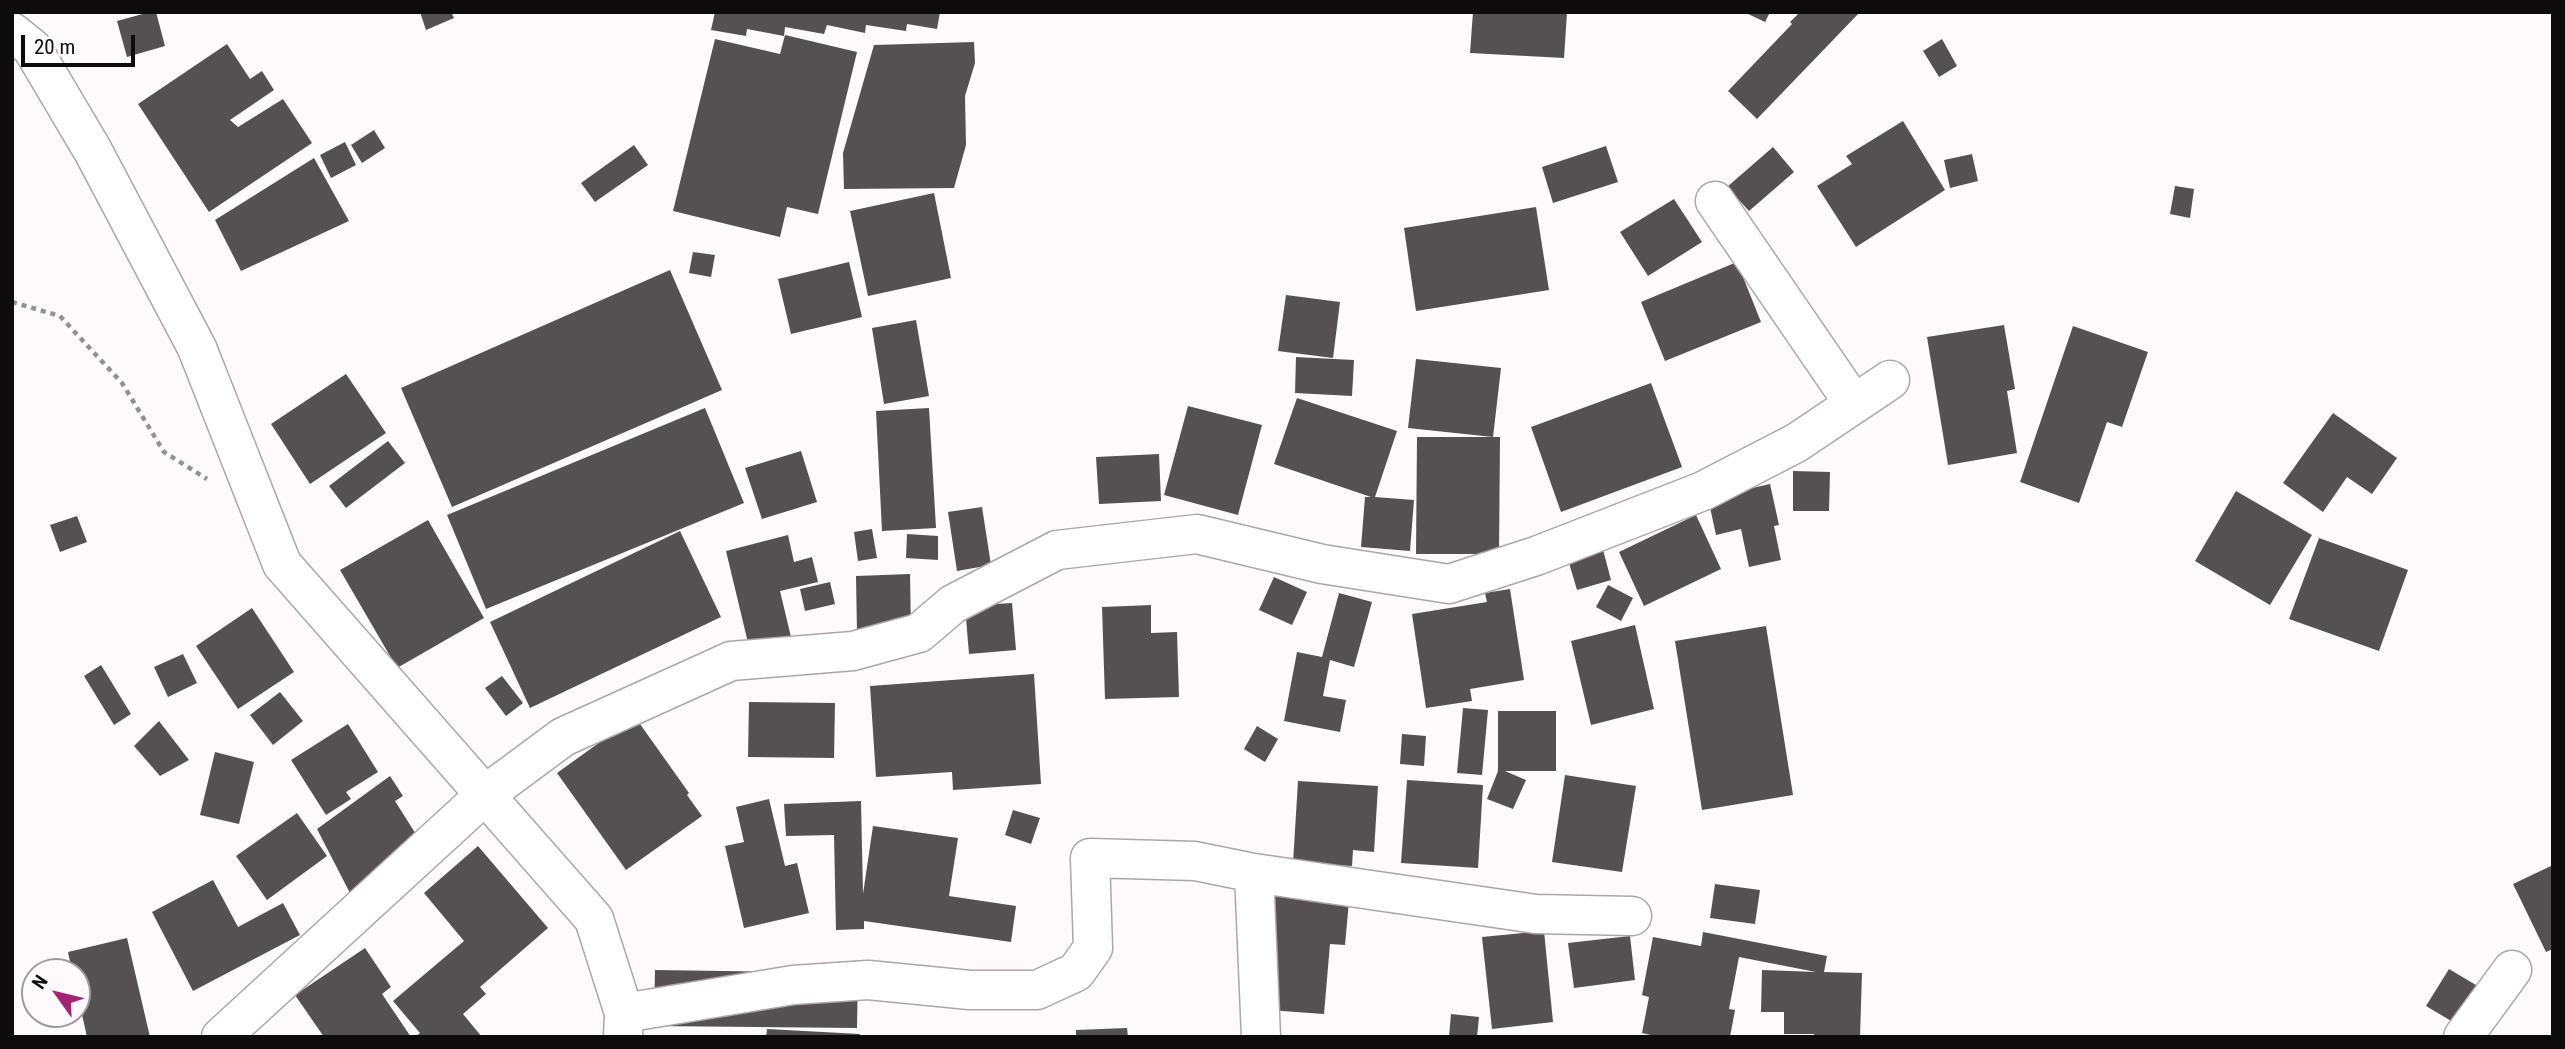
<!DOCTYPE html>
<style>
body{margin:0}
#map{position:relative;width:2565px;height:1049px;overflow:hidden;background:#fef9fb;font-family:"Roboto Condensed",sans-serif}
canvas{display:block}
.frame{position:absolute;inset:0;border:14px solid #0d0b0c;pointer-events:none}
.north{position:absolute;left:21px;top:958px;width:70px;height:70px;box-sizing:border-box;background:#fef9fb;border:2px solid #9e9a9b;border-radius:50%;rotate:304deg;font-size:19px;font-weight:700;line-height:28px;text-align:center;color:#0d0b0c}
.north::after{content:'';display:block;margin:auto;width:24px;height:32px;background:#a42372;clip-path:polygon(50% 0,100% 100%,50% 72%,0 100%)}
.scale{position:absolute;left:21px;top:35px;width:114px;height:32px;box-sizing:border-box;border:4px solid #0d0b0c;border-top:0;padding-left:9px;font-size:21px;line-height:24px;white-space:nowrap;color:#0d0b0c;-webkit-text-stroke:5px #fef9fb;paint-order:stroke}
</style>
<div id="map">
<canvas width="2565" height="1049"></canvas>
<div class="frame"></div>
<div class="north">N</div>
<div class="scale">20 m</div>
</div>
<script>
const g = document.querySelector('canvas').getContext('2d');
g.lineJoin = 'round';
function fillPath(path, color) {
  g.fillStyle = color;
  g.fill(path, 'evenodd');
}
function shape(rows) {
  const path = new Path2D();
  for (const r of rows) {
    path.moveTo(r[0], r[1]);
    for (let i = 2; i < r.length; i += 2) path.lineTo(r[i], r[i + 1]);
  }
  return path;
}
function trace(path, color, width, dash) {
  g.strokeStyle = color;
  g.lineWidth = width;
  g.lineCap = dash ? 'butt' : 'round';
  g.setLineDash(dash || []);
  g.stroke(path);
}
fillPath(shape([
 [150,12,156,12,165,46,127,57,117,21],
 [420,12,451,12,454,18,426,30],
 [715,12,940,12,937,29,907,24,906,31,866,25,865,33,827,25,824,34,785,27,784,36,747,29,746,36,711,30],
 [1473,12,1567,12,1564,58,1470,53],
 [1744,12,1770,12,1765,22],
 [1800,12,1860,12,1757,119,1728,91,1792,24,1790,22],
 [785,35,857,52,818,214,787,207,780,237,673,211,715,39,780,54],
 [1942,39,1957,66,1939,77,1923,51],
 [974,42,975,63,965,96,966,145,954,188,844,189,843,153,874,45],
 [227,44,250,79,262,71,274,90,230,120,238,127,283,99,312,143,209,212,138,104],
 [1903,121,1945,190,1856,247,1817,186,1852,164,1846,156],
 [374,130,385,148,362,163,351,145],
 [345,142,356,165,331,178,320,155],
 [634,145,648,165,595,202,581,183],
 [1606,146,1618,182,1553,203,1542,167],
 [1773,147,1794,172,1749,211,1727,187],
 [1972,154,1978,181,1950,188,1944,160],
 [314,158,349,221,241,271,215,220],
 [2175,186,2194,189,2190,218,2170,214],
 [934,193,951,278,868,296,850,211],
 [1674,199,1702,242,1648,276,1620,232],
 [1536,207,1549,290,1416,311,1404,228],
 [693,252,715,255,711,277,689,273],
 [849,262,862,317,791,334,778,279],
 [1737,262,1761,322,1665,361,1641,302],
 [670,270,722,390,452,507,401,388],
 [1286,295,1340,302,1333,358,1278,351],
 [916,320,929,396,884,404,872,328],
 [2004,325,2015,389,2007,391,2017,453,1948,465,1927,337],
 [2073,326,2148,352,2122,427,2107,422,2079,503,2020,482],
 [1296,357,1354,360,1352,396,1295,393],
 [1416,359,1501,368,1493,437,1408,428],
 [346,374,386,433,310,484,271,424],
 [1651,383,1682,467,1561,512,1531,427],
 [1297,398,1397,431,1375,497,1414,500,1410,551,1361,547,1365,497,1371,497,1274,464],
 [1188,406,1262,425,1238,515,1164,495],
 [705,408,744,503,486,609,447,515],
 [929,408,936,528,882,531,876,411],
 [2333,413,2397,458,2372,494,2347,477,2323,512,2283,483],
 [1417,437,1500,437,1499,554,1416,554],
 [388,441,405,463,346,508,329,486],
 [801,451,817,502,762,519,745,468],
 [1159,454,1161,501,1099,504,1096,457],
 [1793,471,1830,472,1829,511,1793,511],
 [1770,484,1779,525,1774,526,1781,560,1749,567,1741,529,1716,535,1708,498],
 [2236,491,2312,535,2270,605,2195,561],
 [982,507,991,565,957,571,948,512],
 [1696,515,1721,569,1644,606,1619,552],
 [77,516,87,542,60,552,50,525],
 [428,520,484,618,397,668,340,570],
 [872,529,877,558,858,561,854,532],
 [680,531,721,617,530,708,490,622],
 [907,534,938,536,938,560,906,558],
 [788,535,794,562,812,557,818,582,780,591,791,637,749,647,726,551],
 [2319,538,2408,570,2379,651,2289,619],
 [1602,546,1611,580,1577,590,1567,556],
 [910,574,911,632,857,633,856,576],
 [1274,577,1307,592,1292,625,1259,610],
 [830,582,835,604,805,611,800,589],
 [1608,585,1633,598,1621,621,1596,607],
 [1510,589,1524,680,1470,689,1472,701,1426,708,1412,614,1487,602,1485,593],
 [1339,593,1372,602,1354,667,1330,660,1323,696,1346,700,1340,732,1284,721,1297,652,1322,657],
 [1012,603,1016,650,969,654,965,606],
 [1151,605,1151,633,1177,632,1179,697,1105,699,1102,607],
 [252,608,294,672,238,709,196,646],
 [1635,625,1654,709,1591,725,1571,641],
 [1766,626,1793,795,1702,810,1675,641],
 [183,654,197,683,168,697,154,667],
 [101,665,131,714,114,725,84,676],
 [1034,674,1041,784,953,790,952,772,876,777,870,686],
 [502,676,523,703,506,716,485,688],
 [280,692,303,721,273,745,250,715],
 [749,702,835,703,834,758,748,757],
 [1463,708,1488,710,1482,775,1457,773],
 [1498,711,1556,711,1556,771,1505,771,1526,780,1513,809,1487,799,1498,771],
 [635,717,689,793,687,795,702,816,626,870,557,773],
 [159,721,189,760,160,776,134,746],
 [348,724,378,772,346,792,351,799,326,815,291,760],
 [1257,726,1278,739,1265,762,1244,749],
 [1402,734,1426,736,1424,766,1400,764],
 [215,752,254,762,239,824,200,815],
 [1565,775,1636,786,1622,872,1552,862],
 [390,776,403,796,395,801,424,847,351,895,317,829],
 [1407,780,1483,785,1478,868,1401,863],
 [1298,781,1378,786,1374,852,1353,850,1352,866,1293,863],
 [769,799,785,866,797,863,809,913,744,928,725,846,744,842,736,807],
 [861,801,863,894,873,826,958,838,949,896,1016,906,1011,942,864,921,864,929,836,930,834,835,786,836,784,804],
 [1013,810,1040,818,1031,844,1005,835],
 [297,813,327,856,267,900,236,856],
 [478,846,548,928,480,987,486,994,463,1014,482,1037,415,1037,420,1033,393,1001,464,941,424,893],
 [2553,865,2553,949,2546,952,2513,884],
 [213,880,238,927,283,903,300,935,193,991,152,912],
 [1715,884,1760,890,1755,924,1710,918],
 [1263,894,1349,901,1345,945,1330,944,1324,1014,1254,1009],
 [1544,931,1553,1022,1492,1029,1482,937],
 [1703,932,1827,956,1824,972,1862,973,1860,1037,1814,1037,1814,1034,1784,1034,1784,1012,1761,1012,1762,970,1816,972,1739,957,1729,1009,1735,1010,1730,1037,1659,1037,1642,1033,1649,997,1642,995,1653,937,1701,946],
 [1630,936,1635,980,1574,988,1568,943],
 [127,938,150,1037,87,1037,77,992,77,972,72,972,68,952],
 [365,948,391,987,382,994,411,1037,324,1037,295,995],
 [2449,969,2486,991,2463,1028,2426,1006],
 [655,970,858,973,857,1028,654,1026],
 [1451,1014,1479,1017,1477,1037,1449,1037],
 [1127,1028,1128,1037,1076,1037,1076,1030],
 [767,1029,860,1034,860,1037,766,1037]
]), '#555052');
const minor = shape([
 [12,32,32,48,93,151,197,348,282,564,594,919,624,1013,623,1037],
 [1715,201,1854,404],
 [1254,873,1261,1037],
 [624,1013,793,985,868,980,970,990,1037,990,1076,972,1093,948,1090,858,1195,861,1254,873,1536,914,1632,916],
 [221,1037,486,794,563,737,731,661,853,651,919,633,953,604,1057,550,1197,534,1322,564,1449,584,1536,556,1703,491,1796,443,1890,380],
 [2463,1037,2512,970]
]);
trace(minor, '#aca6a9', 41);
trace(shape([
 [12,302,60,316,122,383,164,452,207,479]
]), '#939091', 4.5, [5, 5]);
trace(minor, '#fff', 38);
</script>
